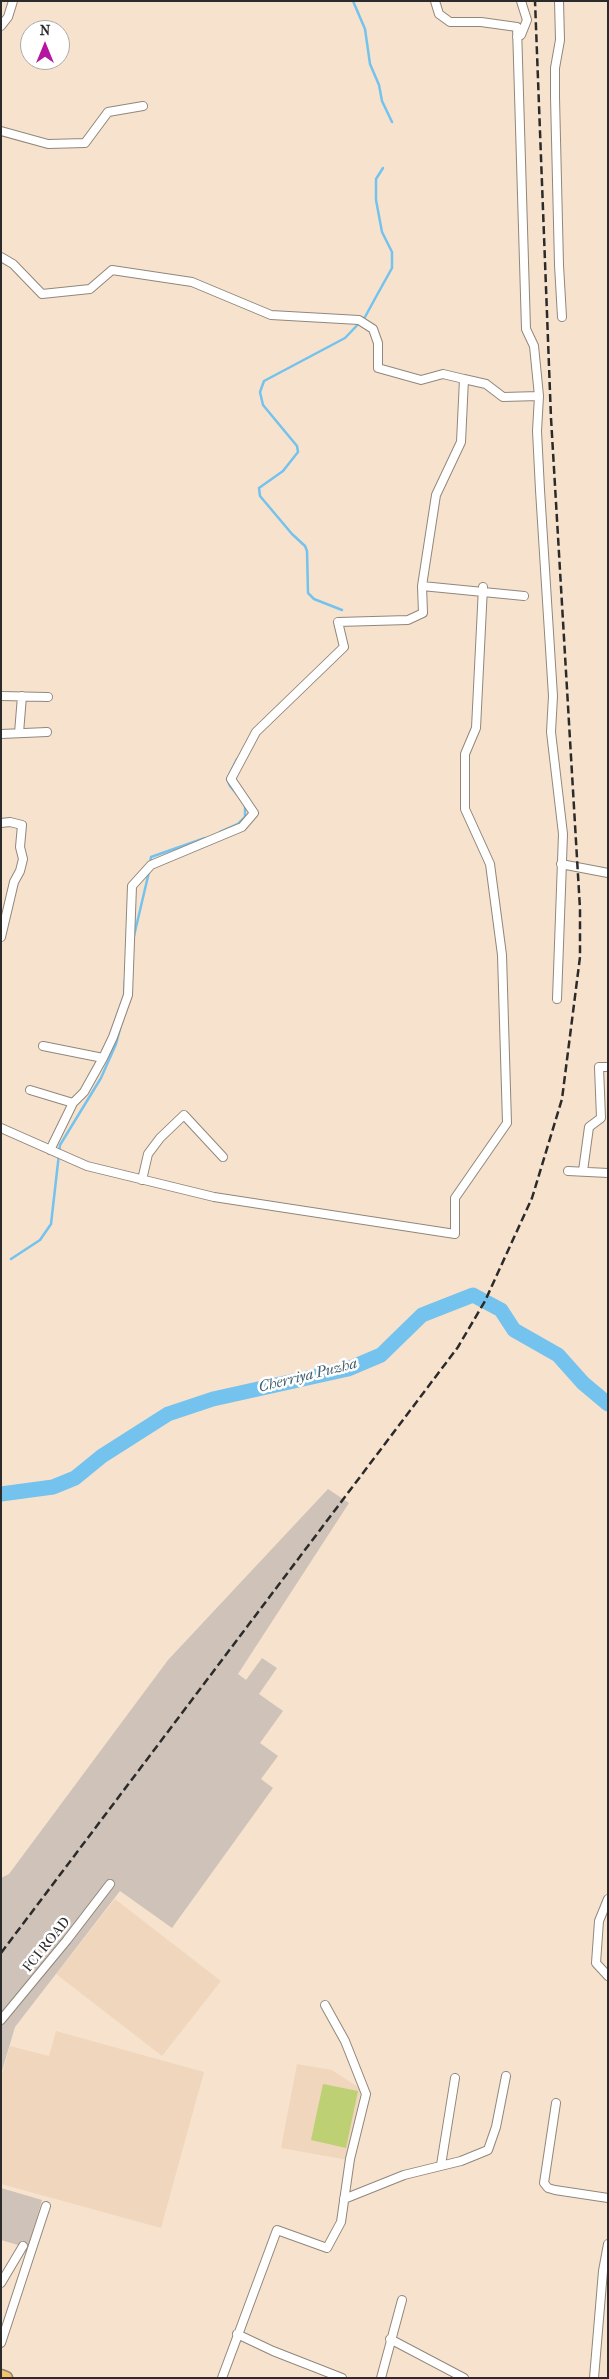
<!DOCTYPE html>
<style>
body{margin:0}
#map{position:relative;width:609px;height:2379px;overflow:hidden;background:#f7e3cd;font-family:"IM FELL French Canon",serif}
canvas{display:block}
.frame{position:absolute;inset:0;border:2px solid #2b2b2b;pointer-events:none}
.north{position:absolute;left:20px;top:20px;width:50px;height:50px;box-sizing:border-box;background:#fff;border:1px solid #aaa;border-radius:50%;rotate:0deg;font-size:14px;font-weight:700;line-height:20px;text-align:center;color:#2b2b2b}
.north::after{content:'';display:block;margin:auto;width:18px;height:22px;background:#b5179e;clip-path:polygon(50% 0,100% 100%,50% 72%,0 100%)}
</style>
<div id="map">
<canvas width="609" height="2379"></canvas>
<div class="frame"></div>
<div class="north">N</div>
</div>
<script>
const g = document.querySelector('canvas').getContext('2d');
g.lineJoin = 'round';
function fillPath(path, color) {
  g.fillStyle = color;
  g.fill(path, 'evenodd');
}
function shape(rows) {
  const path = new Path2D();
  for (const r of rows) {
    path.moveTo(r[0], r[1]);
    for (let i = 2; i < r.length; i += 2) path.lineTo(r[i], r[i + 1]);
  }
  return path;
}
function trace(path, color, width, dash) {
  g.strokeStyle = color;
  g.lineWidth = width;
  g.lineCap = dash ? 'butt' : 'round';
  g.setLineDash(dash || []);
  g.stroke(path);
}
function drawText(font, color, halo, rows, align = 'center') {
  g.font = font + ' "IM FELL French Canon",serif';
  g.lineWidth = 5;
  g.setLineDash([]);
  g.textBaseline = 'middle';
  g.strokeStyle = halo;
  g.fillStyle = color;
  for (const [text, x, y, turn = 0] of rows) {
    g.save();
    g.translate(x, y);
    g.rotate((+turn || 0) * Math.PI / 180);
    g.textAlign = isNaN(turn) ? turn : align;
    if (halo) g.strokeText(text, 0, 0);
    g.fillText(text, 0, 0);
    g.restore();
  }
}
fillPath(shape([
 [115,1899,221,1981,162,2056,56,1974],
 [56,2031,204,2072,161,2228,1,2184,1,2077,10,2046,49,2056],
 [297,2064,332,2070,361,2089,348,2160,281,2148]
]), '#f0d6bc');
fillPath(shape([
 [328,1489,349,1503,238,1674,246,1680,262,1658,277,1668,259,1694,283,1711,260,1743,278,1756,261,1779,273,1788,172,1928,120,1891,15,2027,1,2074,1,1878,9,1874,168,1660],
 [1,2188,42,2200,28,2248,1,2240]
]), '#cec2b9');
fillPath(shape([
 [323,2084,358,2091,346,2148,311,2140]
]), '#bdd073');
trace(shape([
 [353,1,365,29,370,64,379,85,382,101,392,122],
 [342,610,314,599,308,593,307,551,305,546,292,534,260,496,259,488,283,471,298,452,297,446,263,405,260,392,264,381,345,338,365,317,377,295,392,268,392,252,382,232,376,200,376,179,383,168],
 [237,759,227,779,230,786,241,799],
 [220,832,238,824,245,817,245,805],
 [150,864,151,857,205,838],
 [133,940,149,872],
 [124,998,125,979],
 [11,1259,40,1240,51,1224,60,1145,101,1078,116,1044,122,1021]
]), '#74c2ee', 2.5);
trace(shape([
 [1,1494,53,1487,75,1478,102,1456,168,1414,213,1399,348,1369,381,1355,422,1315,473,1295,501,1310,514,1330,558,1355,583,1383,608,1404]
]), '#74c2ee', 15);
const minor = shape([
 [435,1,439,14,450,22,481,22,517,27,526,329,534,346,539,396,537,431,540,490,553,696,551,732,563,834,557,999],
 [559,1,560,40,555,68,555,97,559,265,562,317],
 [1,26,8,17,13,1],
 [517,37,521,35,527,20,521,1],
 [1,131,48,144,85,143,108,112,143,106],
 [1,257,13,264,42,294,90,289,112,270,192,282,271,315,359,320,373,329,378,343,378,368,421,380,443,374,464,379],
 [422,586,524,596],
 [1,696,48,697],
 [19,733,22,696],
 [1,734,47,732],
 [1,823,10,822,22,825,20,847,23,859,20,871,14,882,1,937],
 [561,864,608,873],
 [43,1046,103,1058],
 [30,1090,73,1103],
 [1,1128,87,1166,214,1197,455,1234,455,1198,507,1123,502,955,490,864,465,809,465,754,476,728,483,587],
 [50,1150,73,1103,84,1092,103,1058,113,1037,128,995,132,886,151,865,242,827,254,813,231,779,256,732,344,647,338,622,408,620,423,613,422,586,436,495,461,442,464,379,486,384,503,397,539,396],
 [568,1171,608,1173],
 [583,1171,589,1127,601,1118,599,1067,608,1067],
 [142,1180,148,1154,160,1138,184,1115,223,1157],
 [608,1899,599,1921,596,1963,608,1976],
 [1,2020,67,1940,110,1884],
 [556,2103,544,2183,548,2188,555,2190,608,2198],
 [441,2165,455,2078],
 [344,2199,404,2175,461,2161,488,2150,496,2127,506,2076],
 [1,2283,23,2246],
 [237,2334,273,2351,342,2378],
 [390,2339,464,2378],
 [1,2343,46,2206],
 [222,2378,277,2230,327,2248,341,2222,350,2159,366,2094,345,2041,325,2005],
 [381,2378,402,2300],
 [594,2378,603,2271,608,2244]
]);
const trunk = shape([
 [1,2376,6,2378]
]);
trace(minor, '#91877c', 10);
trace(trunk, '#91877c', 15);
trace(minor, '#fff', 8);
trace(trunk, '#f5c16b', 12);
trace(shape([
 [1,1953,458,1347,485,1301,532,1198,562,1099,580,957,580,909,551,418,535,1]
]), '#2b2b2b', 2.5, [8, 4]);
drawText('14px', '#2b2b2b', '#fff', [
 ["FCI ROAD",47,1945,-51]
]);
drawText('italic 15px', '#45606f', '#fff', [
 ["Cherriya Puzha",308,1376,-14]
]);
</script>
